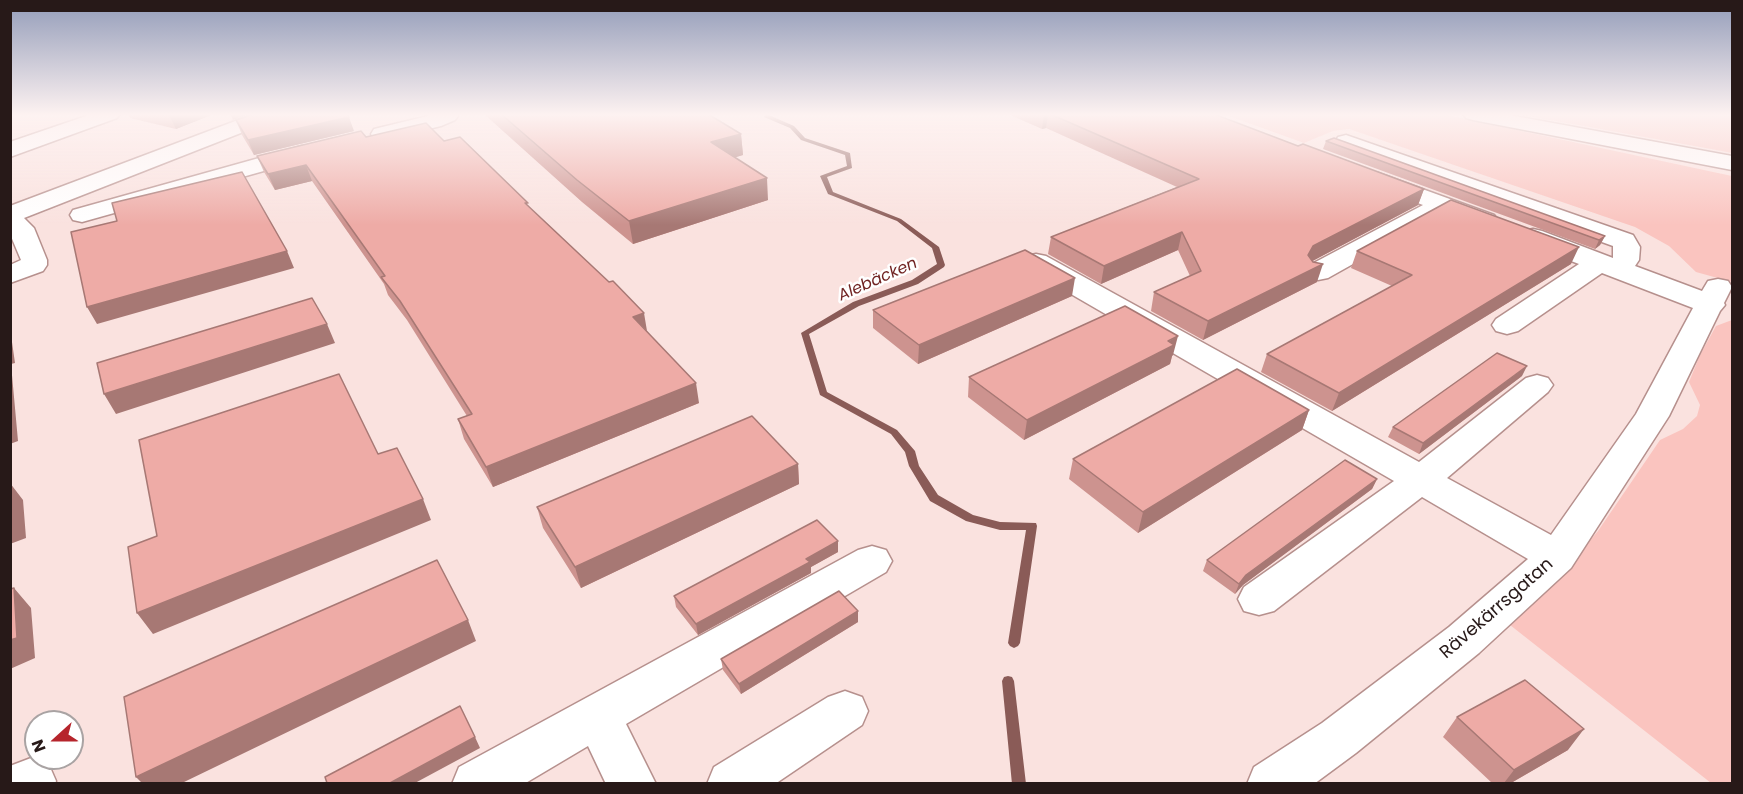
<!DOCTYPE html>
<meta charset="utf-8">
<style>
body{margin:0}
#map{position:relative;width:1743px;height:794px;overflow:hidden;background:#fae2df;font-family:Poppins,sans-serif}
canvas{display:block}
.frame{position:absolute;inset:0;border:12px solid #271918;pointer-events:none}
.north{position:absolute;left:24px;top:710px;width:60px;height:60px;box-sizing:border-box;background:#fff;border:2px solid #a9a3a3;border-radius:50%;rotate:249deg;font-size:16px;font-weight:700;line-height:24px;text-align:center;color:#271918}
.north::after{content:'';display:block;margin:auto;width:21px;height:27px;background:#b6252c;clip-path:polygon(50% 0,100% 100%,50% 72%,0 100%)}
</style>
<div id="map">
<canvas width="1743" height="794"></canvas>
<div class="frame"></div>
<div class="north">N</div>
</div>
<script>
const g = document.querySelector('canvas').getContext('2d');
g.lineJoin = 'round';
function fillPath(path, color) {
  g.fillStyle = color;
  g.fill(path, 'evenodd');
}
function shape(rows) {
  const path = new Path2D();
  for (const r of rows) {
    path.moveTo(r[0], r[1]);
    for (let i = 2; i < r.length; i += 2) path.lineTo(r[i], r[i + 1]);
  }
  return path;
}
function trace(path, color, width, dash) {
  g.strokeStyle = color;
  g.lineWidth = width;
  g.lineCap = dash ? 'butt' : 'round';
  g.setLineDash(dash || []);
  g.stroke(path);
}
function drawText(font, color, halo, rows, align = 'center') {
  g.font = font + ' Poppins,sans-serif';
  g.lineWidth = 5;
  g.setLineDash([]);
  g.textBaseline = 'middle';
  g.strokeStyle = halo;
  g.fillStyle = color;
  for (const [text, x, y, turn = 0] of rows) {
    g.save();
    g.translate(x, y);
    g.rotate((+turn || 0) * Math.PI / 180);
    g.textAlign = isNaN(turn) ? turn : align;
    if (halo) g.strokeText(text, 0, 0);
    g.fillText(text, 0, 0);
    g.restore();
  }
}
fillPath(shape([
 [1223,114,1442,114,1732,176,1732,282,1696,272,1669,246,1635,227,1349,129,1333,131,1304,143],
 [1517,114,1732,114,1732,153,1711,149],
 [1732,320,1732,783,1711,783,1510,625,1558,578,1598,531,1660,440,1683,429,1697,416,1700,405,1689,382,1700,355,1716,326]
]), '#fac4bf');
fillPath(shape([
 [765,114,769,114,769,115,794,126,805,138,850,153,852,168,827,177,833,192,901,219,939,247,945,265,944,267,918,284,859,306,809,334,827,392,897,430,915,451,919,466,938,495,973,515,1000,522,1036,523,1037,526,1020,643,1018,646,1014,648,1010,646,1008,643,1026,530,1000,530,966,521,930,501,909,466,905,452,891,434,820,395,801,333,853,302,912,280,937,264,932,248,897,221,828,194,820,176,847,166,845,155,801,140,790,128,764,117,765,114],
 [1008,676,1012,677,1014,681,1026,784,1012,784,1002,681,1004,677,1008,676]
]), '#8a5b57');
const minor = shape([
 [92,114,120,114,117,118,10,157,10,142,92,114],
 [254,114,282,114,279,118,24,218,34,228,47,260,47,265,43,271,10,283,10,265,21,260,10,234,10,206,254,114],
 [436,114,457,114,458,116,455,120,441,126,382,140,374,139,371,134,374,129,436,114],
 [1463,114,1504,114,1732,156,1732,170,1473,120,1466,118,1463,114],
 [1346,135,1633,235,1640,247,1639,260,1635,266,1702,291,1708,281,1718,279,1728,281,1732,287,1724,303,1725,305,1720,311,1669,416,1571,568,1479,653,1356,753,1314,784,1247,784,1254,767,1322,723,1449,627,1528,559,1422,497,1274,611,1259,615,1244,611,1238,599,1244,587,1394,481,1026,268,1022,262,1026,256,1036,254,1046,256,1419,462,1526,378,1537,375,1548,378,1553,385,1548,392,1447,478,1551,535,1636,414,1693,308,1602,273,1518,331,1507,334,1496,331,1492,325,1496,319,1579,264,1524,243,1520,237,1524,231,1533,229,1542,231,1613,258,1613,246,1338,147,1335,142,1338,137,1346,135],
 [302,146,310,148,313,153,310,158,82,222,73,220,70,215,73,210,302,146],
 [1378,173,1494,215,1498,220,1494,225,1485,228,1444,213,1328,278,1318,280,1308,278,1304,272,1308,266,1423,205,1370,185,1366,180,1370,175,1378,173],
 [872,546,886,550,892,561,886,572,626,724,656,784,606,784,588,746,524,784,452,784,459,767,858,550,872,546],
 [845,691,862,697,868,711,862,725,775,784,707,784,714,767,828,697,845,691],
 [31,758,49,765,56,781,55,784,10,784,10,766,31,758]
]);
trace(minor, '#b6908d', 3);
fillPath(minor, '#fff');
fillPath(shape([
 [128,114,214,114,176,129,130,118],
 [484,114,708,114,741,134,743,155,735,157,768,200,633,244,582,202],
 [1008,114,1214,114,1298,146,1424,189,1418,205,1312,261,1317,282,1203,340,1151,311,1154,292,1190,276,1178,250,1101,284,1048,254,1051,237,1177,187,1046,128,1042,129],
 [236,120,354,131,254,155,242,135],
 [366,137,444,141,529,207,647,331,699,403,493,487,464,439,458,419,467,416,407,320,388,295,384,284,312,181,275,190,264,172,257,156],
 [1326,141,1605,236,1600,245,1595,249,1323,149],
 [1357,251,1571,264,1332,411,1261,372,1267,354,1392,286,1351,268],
 [1072,296,918,364,873,328,873,310],
 [1173,355,1172,356,1170,364,1024,440,968,397,969,377],
 [1522,376,1419,454,1388,437,1393,427],
 [1309,410,1302,430,1138,533,1069,479,1073,459],
 [798,464,799,484,581,588,543,528,537,507],
 [1377,479,1372,489,1243,585,1235,594,1203,571,1207,560],
 [838,541,838,552,811,567,811,573,698,635,676,607,674,596],
 [858,611,858,622,741,694,723,670,721,659],
 [1457,717,1568,750,1511,783,1492,783,1443,737]
]), '#cd938f');
fillPath(shape([
 [172,114,214,114,176,129,169,115],
 [230,114,249,114,233,120],
 [1044,114,1048,114,1046,128,1042,129],
 [349,117,354,131,254,155,248,140],
 [741,134,743,155,714,164,711,142],
 [306,165,312,181,275,190,268,174],
 [767,178,768,200,633,244,629,221],
 [1424,189,1418,205,1307,264,1308,255,1313,246],
 [1182,232,1178,250,1101,284,1104,266],
 [1605,236,1600,245,1595,249,1599,240],
 [1579,247,1571,264,1332,411,1339,393],
 [287,251,294,268,97,324,87,307],
 [1323,264,1317,282,1203,340,1208,321],
 [1075,278,1072,296,918,364,919,345],
 [644,313,647,331,633,317],
 [327,324,335,343,116,414,104,394],
 [10,334,11,335,15,363,11,364,18,441,10,444],
 [1178,336,1173,355,1172,356,1170,364,1024,440,1027,420],
 [1527,366,1522,376,1419,454,1423,443],
 [696,383,699,403,493,487,486,467],
 [1309,410,1302,430,1138,533,1143,512],
 [798,464,799,484,581,588,575,567],
 [1377,479,1372,489,1243,585,1235,594,1239,584,1246,575],
 [10,483,23,500,26,538,10,544],
 [423,499,431,520,153,634,137,613],
 [838,541,838,552,811,567,811,573,698,635,696,624,806,559],
 [14,588,31,608,35,658,10,669,10,640],
 [858,611,858,622,741,694,739,684],
 [468,620,476,641,182,783,142,783,136,777],
 [1584,729,1568,750,1511,783,1504,783,1514,770],
 [475,737,480,748,415,783,390,783]
]), '#a77874');
const building = shape([
 [254,114,347,114,349,117,248,140,236,120,254,114],
 [501,114,708,114,741,134,711,142,767,178,629,221,577,180,501,114],
 [1050,114,1214,114,1298,146,1303,144,1424,189,1313,246,1308,255,1313,262,1323,264,1208,321,1154,292,1201,271,1182,232,1104,266,1051,237,1199,179,1050,114],
 [426,123,444,141,460,137,528,203,525,203,609,282,613,281,644,313,633,317,696,383,486,467,458,419,472,414,400,301,381,277,385,276,306,165,268,174,257,156,361,131,366,137,426,123],
 [1334,138,1605,236,1599,240,1326,141,1334,138],
 [242,172,287,251,87,307,71,232,117,221,112,203,242,172],
 [1451,200,1579,247,1339,393,1267,354,1412,275,1357,251,1451,200],
 [1025,250,1075,278,919,345,873,310,1025,250],
 [312,298,327,324,104,394,97,363,312,298],
 [1125,306,1178,336,1168,341,1174,345,1027,420,969,377,1125,306],
 [1497,353,1527,366,1423,443,1393,427,1497,353],
 [1237,369,1309,410,1143,512,1073,459,1237,369],
 [339,374,378,454,397,448,423,499,137,613,128,547,157,536,139,440,339,374],
 [752,416,798,464,575,567,537,507,752,416],
 [1345,460,1377,479,1246,575,1239,584,1207,560,1345,460],
 [817,520,838,541,806,559,810,562,696,624,674,596,817,520],
 [437,560,468,620,136,777,124,697,437,560],
 [14,588,17,638,10,640,10,589,14,588],
 [839,591,858,611,739,684,721,659,839,591],
 [1525,680,1584,729,1514,770,1457,717,1525,680],
 [460,706,475,737,390,783,327,783,325,777,460,706]
]);
fillPath(building, '#eeaba6');
trace(building, '#a77874', 1.5);
const sky = g.createLinearGradient(0, 0, 0, 225);
sky.addColorStop(0, '#939cb9');
sky.addColorStop(0.51, '#fdf2f1');
sky.addColorStop(1, '#fdf2f100');
g.fillStyle = sky;
g.fillRect(0, 0, 1743, 225);
drawText('italic 16px', '#712423', '#fff', [
 ["Alebäcken",878,280,-24]
]);
drawText('18px', '#271918', '#fff', [
 ["Rävekärrsgatan",1497,609,-41]
]);
</script>
